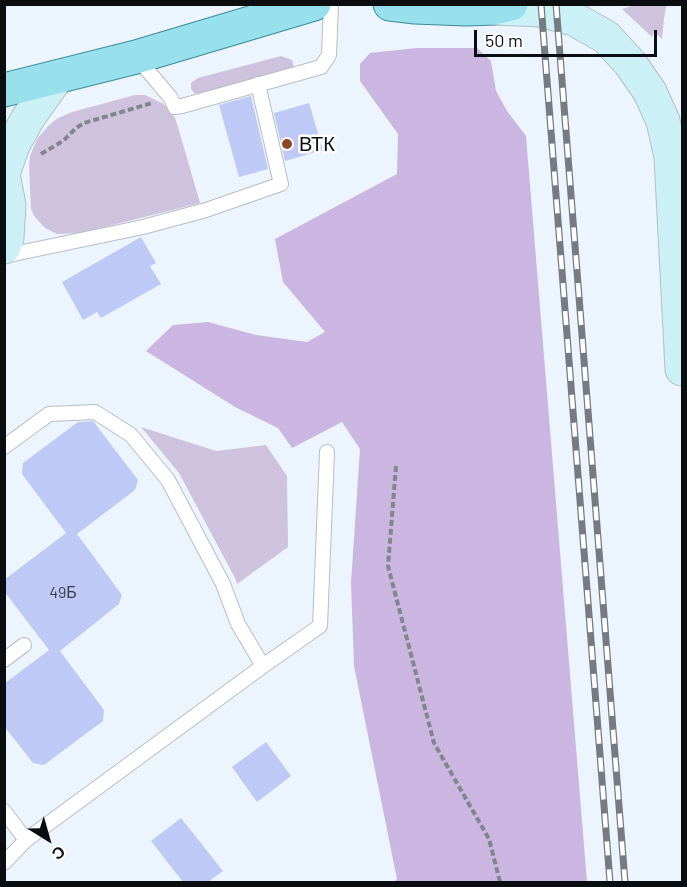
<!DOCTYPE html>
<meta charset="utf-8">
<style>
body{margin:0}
#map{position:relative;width:687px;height:887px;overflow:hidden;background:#ecf5fd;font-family:Barlow,sans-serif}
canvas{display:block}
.frame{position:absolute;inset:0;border:6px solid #0b0e10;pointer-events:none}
.north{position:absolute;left:18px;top:809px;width:60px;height:60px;-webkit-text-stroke:4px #fff;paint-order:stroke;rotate:143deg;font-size:16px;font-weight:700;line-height:24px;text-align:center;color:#0b0e10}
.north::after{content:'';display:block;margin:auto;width:21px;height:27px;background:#0b0e10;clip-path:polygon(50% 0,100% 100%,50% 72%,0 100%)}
.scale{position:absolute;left:474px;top:30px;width:183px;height:27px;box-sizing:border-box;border:3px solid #0b0e10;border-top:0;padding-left:8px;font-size:18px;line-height:21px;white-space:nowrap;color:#0b0e10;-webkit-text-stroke:4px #fff;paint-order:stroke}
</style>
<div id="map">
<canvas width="687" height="887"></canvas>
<div class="frame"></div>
<div class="north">С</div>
<div class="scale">50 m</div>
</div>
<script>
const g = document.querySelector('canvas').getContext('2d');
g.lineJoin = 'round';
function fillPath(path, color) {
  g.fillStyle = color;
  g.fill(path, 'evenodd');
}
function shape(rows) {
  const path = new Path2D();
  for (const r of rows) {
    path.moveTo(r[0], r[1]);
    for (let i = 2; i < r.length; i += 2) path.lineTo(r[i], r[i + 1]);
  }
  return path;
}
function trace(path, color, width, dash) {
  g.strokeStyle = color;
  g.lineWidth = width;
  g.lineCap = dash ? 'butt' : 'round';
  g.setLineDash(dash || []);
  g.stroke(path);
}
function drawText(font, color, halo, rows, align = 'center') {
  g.font = font + ' Barlow,sans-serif';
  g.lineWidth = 5;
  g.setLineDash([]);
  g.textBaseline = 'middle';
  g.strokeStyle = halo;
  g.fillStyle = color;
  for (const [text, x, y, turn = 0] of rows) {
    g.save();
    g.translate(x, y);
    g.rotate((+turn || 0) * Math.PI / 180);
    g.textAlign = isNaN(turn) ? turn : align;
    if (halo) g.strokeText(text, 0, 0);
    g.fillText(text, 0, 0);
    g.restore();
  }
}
fillPath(shape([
 [635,5,669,5,666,7,664,19,662,39,654,32,652,37,622,9],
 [281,56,292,60,294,68,203,95,194,93,191,89,191,83,198,78],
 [135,95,145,95,162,103,169,109,175,118,178,127,200,203,81,233,57,234,45,228,34,216,31,209,29,166,30,156,37,139,50,124,58,118,72,112],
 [141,427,216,451,266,445,287,476,288,547,237,584,235,578,179,473]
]), '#cfc2dd');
fillPath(shape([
 [417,48,477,48,491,61,496,91,507,111,526,136,587,882,394,882,397,879,354,666,351,583,360,449,342,422,292,448,278,428,235,407,146,351,173,325,208,322,256,335,307,342,325,332,283,282,275,239,397,174,398,134,360,81,360,64,370,53]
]), '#cab6e1');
fillPath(shape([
 [251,96,268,169,239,177,219,105],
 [309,103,323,150,285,161,274,113],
 [141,237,156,263,150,266,161,284,101,318,97,312,83,320,62,282],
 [93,421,138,480,135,490,77,534,122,595,119,604,60,651,104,710,103,721,44,765,33,763,4,726,4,684,49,650,4,591,4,580,66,533,22,474,23,463,78,422],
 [266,742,291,776,257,802,232,767],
 [181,818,223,871,208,882,183,882,151,841]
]), '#bec9f5');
const lane = shape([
 [137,58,170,97,175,107,182,106,321,67,329,55,331,4],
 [4,256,143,227,206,210,281,184,258,84],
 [4,447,49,414,95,412,131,435,168,480,223,584,238,624,263,666],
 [4,660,24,645],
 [4,811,26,840],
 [4,863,26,840,263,666,320,626,327,452]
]);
const secondary = shape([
 [494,8,540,10,574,19,606,37,630,63,650,92,663,121,671,157,682,369],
 [4,171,13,145,28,118,57,77],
 [4,179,9,205,7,238,4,247]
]);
const primary = shape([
 [390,4,415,7,466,9,494,8,511,4],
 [4,90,136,57,314,4]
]);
trace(lane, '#b5bec5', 16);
trace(secondary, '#b5bec5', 35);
trace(primary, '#3a8a97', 35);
trace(shape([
 [41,154,63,141,76,128,84,123,152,103],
 [396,466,388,566,434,743,489,839,500,882]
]), '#80868c', 4, [6, 3]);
trace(lane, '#fff', 14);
trace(secondary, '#cbf0f6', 33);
trace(primary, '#98e1ec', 33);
const rail = shape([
 [541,4,610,882],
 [556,4,625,882]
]);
trace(rail, '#757b80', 7);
trace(rail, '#fff', 4.5, [14]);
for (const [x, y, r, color] of [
 [287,144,6,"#8e4724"]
]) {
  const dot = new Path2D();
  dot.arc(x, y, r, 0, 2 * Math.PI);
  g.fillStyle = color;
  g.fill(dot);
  trace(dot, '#fff', 2);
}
drawText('16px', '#383d49', null, [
 ["49Б",63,593]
]);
drawText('20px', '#0b0e10', '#fff', [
 ["ВТК",299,144]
], 'left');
</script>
